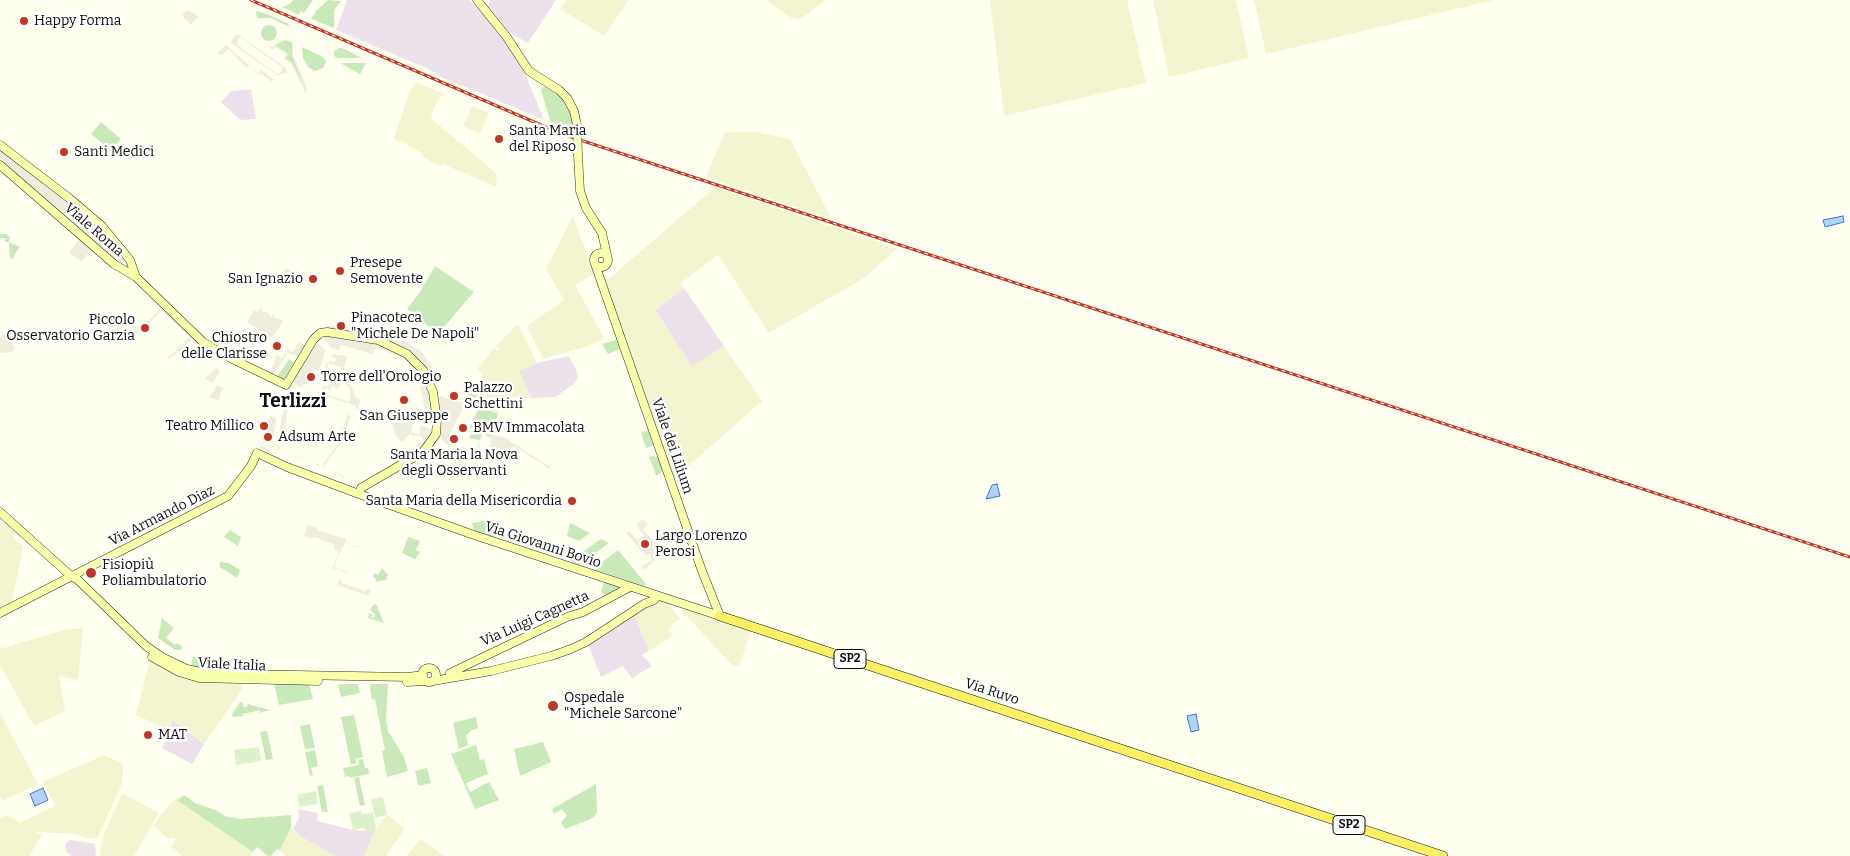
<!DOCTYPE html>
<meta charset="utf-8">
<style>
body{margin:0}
canvas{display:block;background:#ffffef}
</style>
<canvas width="1850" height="856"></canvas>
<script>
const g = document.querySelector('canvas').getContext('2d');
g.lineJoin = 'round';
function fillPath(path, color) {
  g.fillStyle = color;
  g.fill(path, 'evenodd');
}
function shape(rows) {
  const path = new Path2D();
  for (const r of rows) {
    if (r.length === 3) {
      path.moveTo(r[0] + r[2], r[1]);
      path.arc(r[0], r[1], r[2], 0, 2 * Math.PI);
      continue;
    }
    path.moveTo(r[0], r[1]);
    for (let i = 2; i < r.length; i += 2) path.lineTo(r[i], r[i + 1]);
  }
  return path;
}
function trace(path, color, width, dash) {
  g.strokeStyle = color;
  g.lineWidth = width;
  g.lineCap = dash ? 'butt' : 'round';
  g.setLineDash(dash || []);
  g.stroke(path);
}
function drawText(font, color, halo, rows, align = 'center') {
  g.font = font + ' Bitter,serif';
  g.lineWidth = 5;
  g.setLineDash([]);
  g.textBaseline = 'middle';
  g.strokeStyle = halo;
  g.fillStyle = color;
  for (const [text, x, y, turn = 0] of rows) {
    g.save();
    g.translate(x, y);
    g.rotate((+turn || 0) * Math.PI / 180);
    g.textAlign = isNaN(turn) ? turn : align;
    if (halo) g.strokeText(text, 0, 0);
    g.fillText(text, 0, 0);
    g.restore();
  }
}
fillPath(shape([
 [347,0,469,0,480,10,511,50,526,76,544,120,441,77,429,69,336,30],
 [490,0,556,0,528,43,510,33,488,6],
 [251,89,256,119,240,120,221,102,231,91],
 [684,288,724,346,692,367,655,310],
 [568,356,576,369,578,378,574,384,555,397,531,398,519,371,537,363],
 [634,614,649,651,642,655,652,666,632,678,623,666,601,677,588,644],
 [172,719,204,744,192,764,162,748,170,730],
 [298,809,318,813,317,821,353,830,365,831,376,829,364,856,335,856,300,836,293,829,299,818],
 [71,840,95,844,96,856,71,856,66,851,65,845,68,841]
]), '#ede2ec');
fillPath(shape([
 [566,0,629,0,604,36,560,9],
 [766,0,826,0,801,19,796,19,788,16],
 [990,0,1127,0,1146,83,1004,116],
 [1153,0,1236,0,1249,58,1169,77],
 [1254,0,1494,0,1266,54],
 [416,82,442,93,431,115,432,119,497,174,496,187,443,164,441,167,421,156,422,153,407,146,408,144,401,140,400,142,394,139,410,90],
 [473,106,489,113,480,134,463,126],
 [725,132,754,132,790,139,831,218,706,177],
 [715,187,897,249,864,278,769,333,718,255,681,283,684,288,655,311,692,366,724,346,762,401,674,479,604,283],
 [573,216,594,274,575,285,604,338,589,346,543,359,527,326,564,300,546,269],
 [518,324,537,363,519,371,531,398,509,397,498,414,478,406,474,392,483,374,477,369,494,348,498,351,500,349,496,346],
 [0,516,16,531,13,537,23,547,12,602,6,605,3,603,3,606,0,608],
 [660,601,669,604,680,619,670,626,672,628,669,630,673,635,671,637,668,635,670,638,649,651,634,614,656,602],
 [683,609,751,631,739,667,731,664,725,658,682,611],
 [83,628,78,680,59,676,65,711,34,726,0,665,0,649,63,630],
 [152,660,212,681,242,684,243,688,204,744,173,719,170,730,136,715,148,667,150,661],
 [0,713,38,784,3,801,0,796],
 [104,755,123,764,123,775,121,786,97,839,84,838,76,834,35,832,42,835,29,856,0,856,0,818,8,815,20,823,55,806,43,782],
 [122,793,159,813,134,856,101,856,100,848,103,837],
 [176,798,253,852,250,856,182,856,171,846,176,839,172,837,170,840,153,826,162,813],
 [387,815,405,828,386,856,364,856,376,829],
 [291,828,300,836,335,856,285,856,280,850],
 [420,839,444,856,407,856]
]), '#f2f5cf');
fillPath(shape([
 [293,0,313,0,304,13,300,11,299,15,282,7,290,4],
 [328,0,341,1,334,10,334,28,311,19,316,11],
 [256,11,267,14,289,24,288,26,270,18,257,18],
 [269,33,8],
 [285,40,292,42,293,58,306,90,292,63,285,58,288,54,275,45],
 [302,47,323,57,326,62,323,68,315,71,308,67,303,58],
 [339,48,342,48,362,58,337,58,334,56,334,52],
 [340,63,366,63,360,74],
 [543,87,545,87,554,92,567,104,572,117,573,132,551,123,541,90],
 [101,122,121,139,111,150,91,134],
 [0,234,6,234,11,238,9,239,9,242,20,247,14,255,13,259,10,258,9,242,5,242,5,238,0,238],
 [435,266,474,292,438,334,407,309,420,292],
 [615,340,617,341,620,349,608,354,602,344],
 [289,359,294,362,283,380,277,377],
 [470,391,483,395,478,406,498,414,491,438,482,433,480,440,469,438,474,429,470,427,473,422,472,421,478,410,466,404],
 [648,430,653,445,646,448,641,433],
 [652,456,658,457,663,470,659,475,656,475,649,457],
 [491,520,495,539,474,532,472,523],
 [570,523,590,533,579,541,567,536],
 [230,530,241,537,238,546,224,537],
 [408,537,420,541,416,550,420,552,415,559,402,553],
 [601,539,609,543,579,565,570,561],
 [618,550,646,584,644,586,593,569],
 [221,561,225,563,227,562,240,570,237,578,220,567,219,564],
 [382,568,388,575,386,580,375,582,376,579,373,577,374,573,378,575],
 [604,582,620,587,619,589,607,595,601,593],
 [376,604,384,623,368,618,369,613,372,614,371,617,374,618,375,614,370,610,373,605],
 [162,618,174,628,166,638,175,645,177,643,183,647,180,650,175,650,158,638],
 [193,656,208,666,208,670,191,668],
 [243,660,258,665,252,671,239,672],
 [274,683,309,684,313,699,279,705],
 [338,684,358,684,360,693,341,697],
 [371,684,388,684,386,720,388,731,404,757,408,771,387,777,382,751,385,750,375,699,372,700,370,688],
 [240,702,243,703,243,707,247,707,248,704,270,710,260,713,260,710,243,714,243,716,233,717,232,714],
 [354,715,363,757,356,759,356,763,351,765,341,717],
 [476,717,478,728,472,730,466,735,468,745,459,749,453,723],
 [310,724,315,748,305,749,300,726],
 [267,731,273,759,266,760,260,732],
 [543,742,551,762,520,776,514,749],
 [476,745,480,760,484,759,488,774,466,783,470,792,489,782,499,800,475,809,451,754],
 [315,750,318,766,311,768,313,775,310,776,305,752],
 [363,759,365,768,368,768,369,774,350,778,349,776,345,777,343,768,359,765,358,760],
 [427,768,431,783,419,786,415,771],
 [359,777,365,805,360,806,354,778],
 [596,784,597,812,595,816,589,820,565,829,561,822,567,816,562,809,554,814,552,809],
 [323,785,328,812,322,812,317,786],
 [184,795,195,803,218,811,225,816,240,819,291,815,291,828,280,850,277,849,271,856,268,856,257,847,253,852,177,800]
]), '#c9eab8');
fillPath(shape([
 [259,747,261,761,236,765,234,750],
 [316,791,318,804,299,807,297,795],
 [383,797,387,815,375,818,371,799],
 [361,811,362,814,373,812,376,829,365,831,364,828,353,830,349,813]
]), '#ddf1ca');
fillPath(shape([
 [187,10,199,16,191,25,182,16],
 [237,34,286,68,287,73,277,75,231,43,232,39],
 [240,37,283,68,280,73,277,74,237,45,238,43,237,42],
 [292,42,293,55,303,78,307,90,306,92,305,92,291,63,284,58,287,55,275,47,272,50,270,48,275,45,288,55,285,58,292,63,306,90,292,55],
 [226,45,240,57,257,73,261,70,273,79,272,82,260,73,258,74,249,66,247,68,228,49,221,56,218,53],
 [0,149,88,217,126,260,120,265,0,162],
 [79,239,92,249,81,262,69,252],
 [285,269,306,273,304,280,282,274],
 [161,308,193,338,185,347,163,363,189,337,162,310,137,335,136,333],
 [260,308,262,309,262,311,269,313,269,315,272,317,273,314,275,315,274,318,281,319,283,322,272,338,247,322,254,310,258,312],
 [327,325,376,332,406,342,423,353,440,379,434,384,418,359,396,344,376,336,326,329],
 [313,332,316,333,312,335,298,357,288,353,272,376,226,353,199,334,228,353,269,374,276,359,275,358,276,355,282,358,288,349,292,352,300,342,304,345],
 [9,335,15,349,12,352,0,353,0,336],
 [323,336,377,344,402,354,420,371,428,390,434,417,414,415,413,407,414,415,426,414,418,376,406,360,385,351,374,349,373,354,341,345,339,350,331,348],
 [316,341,325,350,320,369,325,370,326,363,328,363,327,371,341,374,343,368,329,363,329,361,335,362,336,358,331,357,332,354,347,356,342,377,352,387,356,398,360,400,358,410,356,409,356,406,295,385,294,380],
 [312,369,322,372,322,374,336,376,334,382,330,381,328,387,324,385,320,393,302,387],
 [337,377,344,382,350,389,350,402,324,394,326,388,330,390,332,386,338,389,341,384,336,381],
 [216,368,220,371,213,383,205,379],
 [217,385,223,388,218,401,209,397],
 [289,388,337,405,339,408,349,412,348,415,351,416,345,433,342,432,348,412,338,408,336,405,291,390,289,396,285,431,281,430,278,450,322,466,344,436,344,439,323,467,277,450,281,421],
 [440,396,465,404,447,440,456,445,477,449,482,433,491,437,492,434,505,438,552,468,550,469,514,446,510,451,492,448,489,451,487,449,490,446,491,439,483,434,479,445,480,449,445,444,440,436,439,400],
 [270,415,276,418,276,422,272,446,269,452,260,448,268,432,264,430],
 [269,432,274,436,269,450,262,446],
 [407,417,434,421,434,428,430,438,414,454,365,483,359,483,349,480,342,477,331,469,349,480,363,482,396,462,395,459,399,456,401,459,409,454,419,442,422,444,424,441,422,439,423,437,415,435,411,442,413,436,411,433,402,442,396,437,391,419,407,420],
 [414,418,421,419,433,425,433,430,421,425,419,434,414,433,411,431],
 [642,519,648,524,643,530,652,539,658,534,661,537,652,546,658,553,667,543,668,545,645,570,642,566,652,560,650,554,645,555,626,533,629,531,637,540,644,536,636,525],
 [308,525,317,528,317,530,346,539,346,542,358,547,360,544,358,548,345,542,334,567,347,572,347,574,335,568,334,570,332,569,339,553,334,549,335,545,314,537,312,539,304,536],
 [339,579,342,580,341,583,365,591,367,588,371,590,369,596,337,585]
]), '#efeede');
const water = shape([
 [1843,216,1844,222,1825,227,1823,220,1843,216],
 [997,484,1000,496,986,499,992,485,997,484],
 [1196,714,1199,730,1191,732,1187,716,1196,714],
 [43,788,48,800,35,806,30,794,43,788]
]);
fillPath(water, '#b3d2f7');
trace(water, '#3a79cf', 1);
const secondary = shape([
 [477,0,506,36,529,71,559,90,567,98,574,111,577,125],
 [0,145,69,198,102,226,130,260,136,277],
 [578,155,580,191,586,208,602,233,607,255],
 [0,165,114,264,136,277,203,342,224,355,286,385,313,340,320,333,327,332,378,340,407,354,423,370,433,392,437,420,436,434,423,452,361,488,359,494,287,467,257,453,251,466,228,496,0,613],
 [601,260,7],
 [595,264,702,571,720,616],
 [359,494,474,535,720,616],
 [0,512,71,576,78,580,146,646,162,657,187,669,205,673,240,674,408,677,423,675],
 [152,657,179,672,199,678,318,681],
 [429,675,7],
 [450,673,567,617,583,612,630,587],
 [433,681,491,671,551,656,571,649,586,642,644,604,654,600,657,596],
 [407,682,426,681]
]);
const primary = shape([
 [720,616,1443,856]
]);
trace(secondary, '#303030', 9);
trace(primary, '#1f1f1f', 10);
trace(secondary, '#faffaa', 8);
trace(primary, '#faef65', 9);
const rail = shape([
 [251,0,562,134,1850,557]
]);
trace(rail, '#c03824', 3);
trace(rail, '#fff', 1, [4]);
const secondaryBridge = shape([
 [577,125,578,155]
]);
trace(secondaryBridge, '#303030', 9, []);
trace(secondaryBridge, '#faffaa', 8);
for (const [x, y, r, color] of [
 [24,21,5,"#c03824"],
 [499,139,5,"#c03824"],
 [64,152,5,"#c03824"],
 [340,271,5,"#c03824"],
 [313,279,5,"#c03824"],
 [341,326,5,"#c03824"],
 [145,328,5,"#c03824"],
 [277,346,5,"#c03824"],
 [311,377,5,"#c03824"],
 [454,396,5,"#c03824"],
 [404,400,5,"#c03824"],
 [264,426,5,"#c03824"],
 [463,428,5,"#c03824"],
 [268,437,5,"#c03824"],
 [454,439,5,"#c03824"],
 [572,501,5,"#c03824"],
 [645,544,5,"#c03824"],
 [91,573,6,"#c03824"],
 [553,706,6,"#c03824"],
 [148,735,5,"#c03824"]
]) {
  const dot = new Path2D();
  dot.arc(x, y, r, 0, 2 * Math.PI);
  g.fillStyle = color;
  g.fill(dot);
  trace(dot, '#fff', 2);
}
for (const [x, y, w] of [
 [850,659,32],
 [1349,825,32]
]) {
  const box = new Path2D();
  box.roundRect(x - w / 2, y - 9.5, w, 19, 4);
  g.fillStyle = '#fff';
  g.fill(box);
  trace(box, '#0e0e0e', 1);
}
drawText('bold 12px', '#0e0e0e', null, [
 ["SP2",850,659],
 ["SP2",1349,825]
]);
drawText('14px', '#0e0e0e', '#fff', [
 ["Happy Forma",34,21],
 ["Santa Maria",509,131],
 ["del Riposo",509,147],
 ["Santi Medici",74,152],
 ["Presepe",350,263],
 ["Semovente",350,279],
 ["San Ignazio",303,279,"right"],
 ["Pinacoteca",351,318],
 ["\"Michele De Napoli\"",351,334],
 ["Piccolo",135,320,"right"],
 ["Osservatorio Garzia",135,336,"right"],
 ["Chiostro",267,338,"right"],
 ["delle Clarisse",267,354,"right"],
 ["Torre dell'Orologio",321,377],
 ["Palazzo",464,388],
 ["Schettini",464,404],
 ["San Giuseppe",404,416,"center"],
 ["Teatro Millico",254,426,"right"],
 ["BMV Immacolata",473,428],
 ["Adsum Arte",278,437],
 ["Santa Maria la Nova",454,455,"center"],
 ["degli Osservanti",454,471,"center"],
 ["Santa Maria della Misericordia",562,501,"right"],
 ["Largo Lorenzo",655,536],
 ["Perosi",655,552],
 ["Fisiopiù",102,565],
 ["Poliambulatorio",102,581],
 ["Ospedale",564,698],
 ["\"Michele Sarcone\"",564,714],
 ["MAT",158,735]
], 'left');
drawText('14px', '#0e0e0e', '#fff', [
 ["Viale Roma",94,230,41],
 ["Viale dei Lilium",672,446,71],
 ["Via Armando Diaz",162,516,-27],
 ["Via Giovanni Bovio",543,545,18],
 ["Via Luigi Cagnetta",535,619,-24],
 ["Viale Italia",232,665,3],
 ["Via Ruvo",992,692,18]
]);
drawText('bold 19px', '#0e0e0e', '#fff', [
 ["Terlizzi",293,402]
]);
</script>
